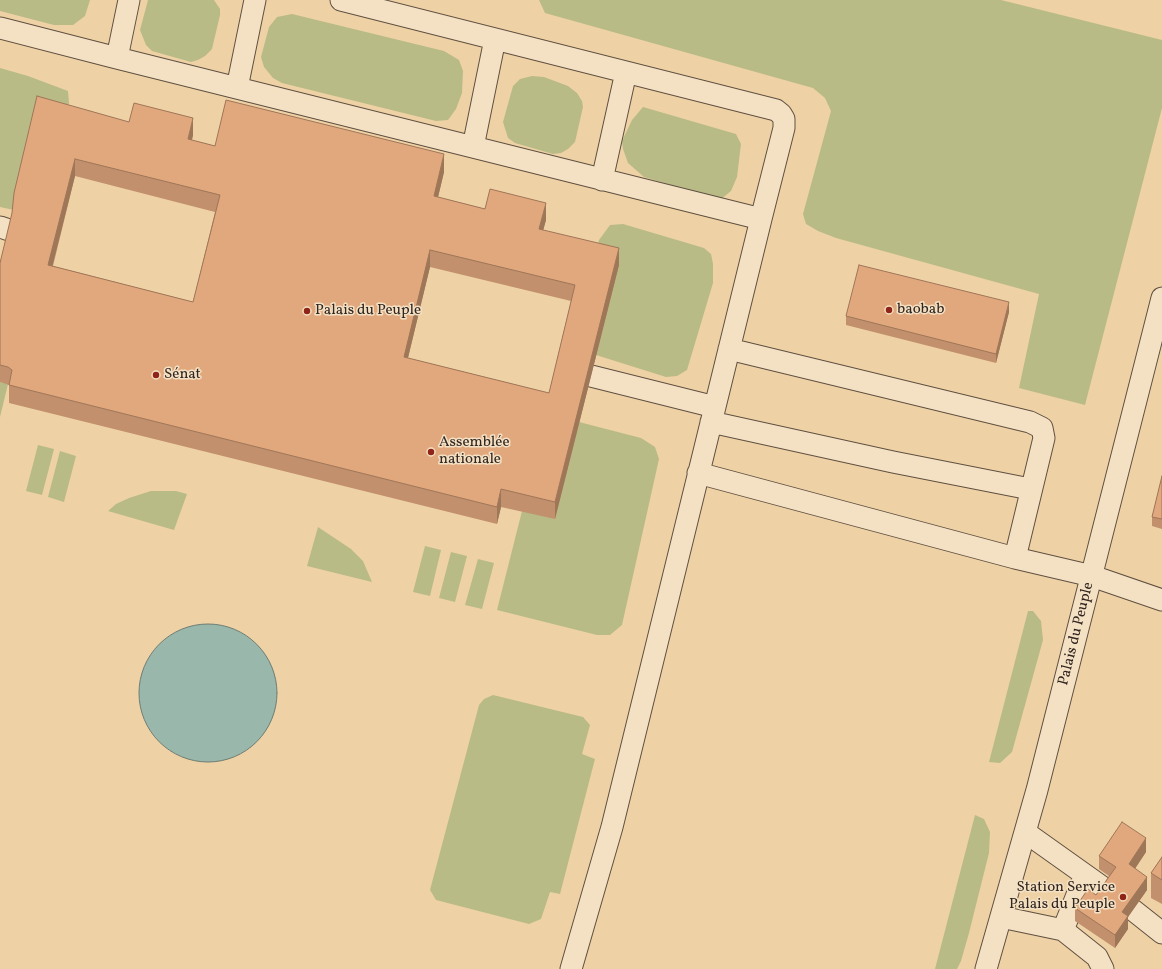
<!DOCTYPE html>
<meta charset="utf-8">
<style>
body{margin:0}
canvas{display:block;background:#eed1a5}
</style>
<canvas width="1162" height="969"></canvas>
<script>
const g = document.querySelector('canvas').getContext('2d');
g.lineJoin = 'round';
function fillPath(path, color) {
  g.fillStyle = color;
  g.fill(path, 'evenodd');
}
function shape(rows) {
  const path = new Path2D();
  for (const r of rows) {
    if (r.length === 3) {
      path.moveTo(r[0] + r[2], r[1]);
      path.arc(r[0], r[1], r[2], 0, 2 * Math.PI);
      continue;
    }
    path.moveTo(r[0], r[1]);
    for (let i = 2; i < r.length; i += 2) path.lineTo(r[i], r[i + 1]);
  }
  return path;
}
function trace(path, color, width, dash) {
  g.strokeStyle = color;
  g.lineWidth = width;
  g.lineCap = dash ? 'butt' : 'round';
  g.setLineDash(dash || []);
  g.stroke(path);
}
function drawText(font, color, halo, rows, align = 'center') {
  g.font = font + ' Vollkorn,serif';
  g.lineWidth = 3;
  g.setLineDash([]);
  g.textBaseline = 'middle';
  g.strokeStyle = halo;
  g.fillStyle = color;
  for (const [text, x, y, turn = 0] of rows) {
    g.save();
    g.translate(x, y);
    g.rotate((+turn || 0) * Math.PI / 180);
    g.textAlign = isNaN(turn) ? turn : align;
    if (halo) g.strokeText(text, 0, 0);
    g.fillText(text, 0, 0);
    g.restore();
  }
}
fillPath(shape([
 [0,0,90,0,85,16,73,25,54,25,0,11],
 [148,0,214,0,220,9,220,15,212,49,205,56,198,60,191,62,152,51,146,45,140,30],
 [539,0,1001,0,1162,40,1162,108,1085,405,1019,388,1039,294,836,238,818,231,806,224,803,214,831,111,825,98,813,88,545,13],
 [292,14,444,51,459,60,463,71,462,93,456,109,448,120,436,121,282,83,273,78,264,67,261,57,269,27,277,17],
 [0,68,28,76,68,91,69,103,65,120,14,210,0,207],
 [532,76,544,77,568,86,577,93,582,101,583,107,575,142,568,149,561,153,553,154,515,143,508,138,503,122,513,86,520,79],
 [643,107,736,134,741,144,737,177,731,191,720,200,644,177,628,163,623,149,622,141,632,120],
 [623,224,704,248,711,254,713,264,713,283,687,370,677,376,666,377,596,355,594,259,599,240,610,225],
 [0,382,8,384,0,417],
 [579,422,641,438,655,447,659,459,622,625,610,635,597,635,497,610,522,511],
 [38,445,54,449,42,495,26,491],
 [60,451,76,456,64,502,48,497],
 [151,491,176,491,187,494,174,530,108,511,116,504,129,498],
 [318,527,351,549,363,561,372,582,307,566],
 [425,546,441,550,430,596,413,592],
 [451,552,467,556,455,602,439,598],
 [478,559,494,563,482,609,465,605],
 [1028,611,1033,611,1041,621,1043,640,1012,752,1000,763,989,762],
 [493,695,583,717,590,725,582,754,595,759,560,894,550,892,541,919,529,924,436,900,430,890,479,705,484,699],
 [975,815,984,819,990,832,989,853,969,933,961,961,957,969,935,969]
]), '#b9bb86');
const water = shape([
 [208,693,69]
]);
fillPath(water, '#99b7ab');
trace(water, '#6f7d73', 1);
const minor = shape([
 [341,0,776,110,781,114,784,119,784,128,761,219],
 [0,28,117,58,761,219,612,827,571,969],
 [117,58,129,0],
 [237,88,255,0],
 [473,147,495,39],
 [602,180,626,72],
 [0,227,12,231],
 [591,376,715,407],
 [711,422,893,462,1030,489],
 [698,473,1015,558,1044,438,1042,428,1030,422,729,349],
 [1015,558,1092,576,1162,600],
 [1025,832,1108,891],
 [1133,910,1162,933],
 [1001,917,1063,930,1085,875],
 [1063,930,1097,957,1103,969],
 [986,969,1037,790,1162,298]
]);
trace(minor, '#605040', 23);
trace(minor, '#f4e1c4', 21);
fillPath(shape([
 [129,122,193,135,192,140,215,146,444,172,438,197,485,209,546,220,543,230,619,265,555,519,501,507,497,524,9,403,9,385,0,382,0,263,12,213,14,193],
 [75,176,215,212,193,302,53,266],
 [430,267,571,301,549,393,408,358],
 [1009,312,996,363,846,325,846,316],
 [1162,476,1162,529,1152,526,1152,517],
 [1146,852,1135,868,1147,890,1128,917,1128,929,1115,948,1075,921,1075,908,1096,895,1109,876,1099,869,1099,856],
 [1162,857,1162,904,1151,898,1151,873]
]), '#c2906c');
fillPath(shape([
 [193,118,193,135,188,156,188,139],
 [444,154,444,172,434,214,434,196],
 [75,159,75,176,48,283,48,265],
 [546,203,546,220,539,246,539,229],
 [619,248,619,265,555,519,555,502],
 [430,250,430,267,404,374,404,357],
 [1009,302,1009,312,996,363,996,354],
 [501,489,501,507,497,524,497,507],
 [1146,838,1146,852,1129,878,1129,864],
 [1147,877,1147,890,1128,917,1128,929,1115,948,1115,935,1122,912]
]), '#9e7658');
const building = shape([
 [37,96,129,122,134,103,193,118,188,139,215,146,226,100,444,154,434,196,485,209,490,189,546,203,539,229,619,248,555,502,501,489,497,507,9,385,12,370,8,367,0,365,0,263,12,213,14,193,37,96],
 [75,159,220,195,193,302,48,265,75,159],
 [430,250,575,285,549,393,404,357,430,250],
 [859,265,1009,302,996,354,846,316,859,265],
 [1162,476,1162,519,1152,517,1162,476],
 [1122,822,1146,838,1129,864,1147,877,1122,912,1128,916,1115,935,1075,908,1088,889,1096,895,1116,867,1099,856,1122,822],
 [1162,857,1162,880,1151,873,1162,857]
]);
fillPath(building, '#e2a87d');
trace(building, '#9e7658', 1);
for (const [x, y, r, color] of [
 [889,310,4,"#8f2418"],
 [307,311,4,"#8f2418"],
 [156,375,4,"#8f2418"],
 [431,452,4,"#8f2418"],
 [1123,897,4,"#8f2418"]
]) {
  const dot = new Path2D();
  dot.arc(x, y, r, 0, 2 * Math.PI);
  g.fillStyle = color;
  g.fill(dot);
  trace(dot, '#f4e1c4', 1.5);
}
drawText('15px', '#31251f', '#f4e1c4', [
 ["baobab",897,310],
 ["Palais du Peuple",315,311],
 ["Sénat",164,375],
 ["Assemblée",439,443],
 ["nationale",439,460],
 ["Station Service",1115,888,"right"],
 ["Palais du Peuple",1115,905,"right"]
], 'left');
drawText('15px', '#31251f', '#f4e1c4', [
 ["Palais du Peuple",1077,634,-76]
]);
</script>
